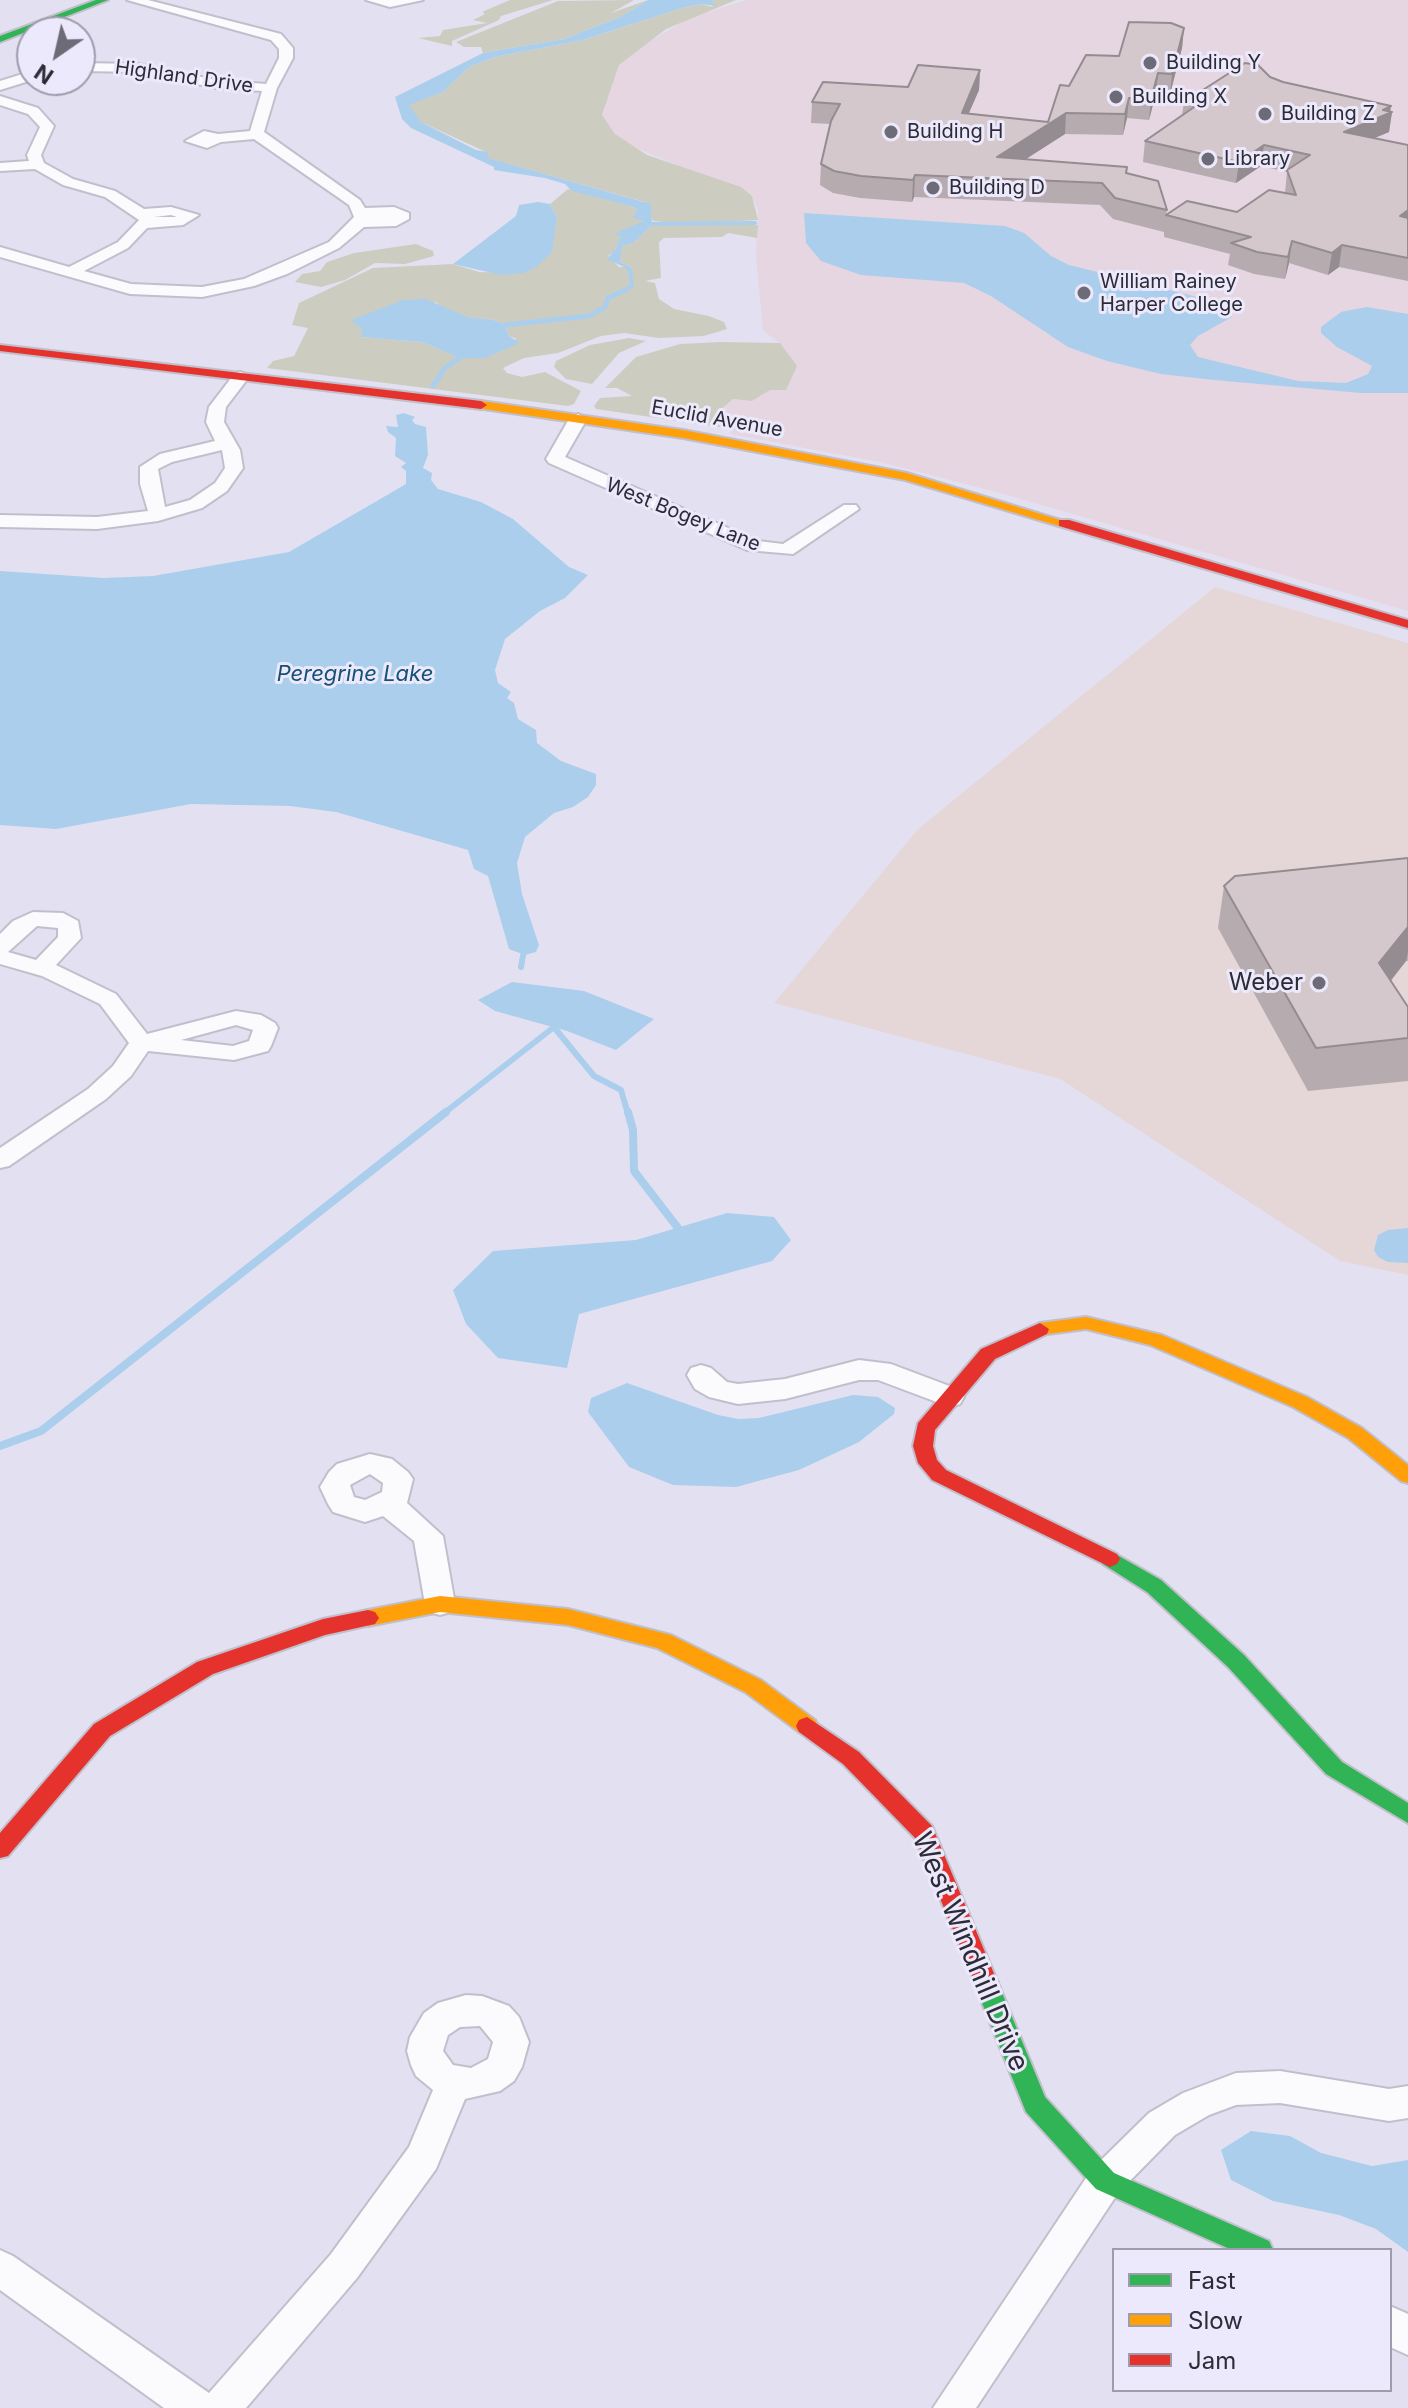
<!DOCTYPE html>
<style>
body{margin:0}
#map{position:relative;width:1408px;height:2408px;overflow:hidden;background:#e3e1f1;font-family:Inter,sans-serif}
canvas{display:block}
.legend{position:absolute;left:1112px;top:2248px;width:280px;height:144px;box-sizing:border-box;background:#ebe9fb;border:2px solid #9f9dac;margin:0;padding:10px 14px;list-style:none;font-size:24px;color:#2d2b36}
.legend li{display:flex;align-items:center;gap:16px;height:40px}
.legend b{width:40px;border:2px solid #9f9dac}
.north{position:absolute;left:16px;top:16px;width:80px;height:80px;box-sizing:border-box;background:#ebe9fb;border:2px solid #9f9dac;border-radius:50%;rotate:214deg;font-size:22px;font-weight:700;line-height:32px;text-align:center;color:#2d2b36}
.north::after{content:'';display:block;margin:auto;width:28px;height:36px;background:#6d6b77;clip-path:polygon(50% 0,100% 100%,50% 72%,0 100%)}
</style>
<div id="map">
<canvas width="1408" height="2408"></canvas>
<ul class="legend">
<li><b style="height:10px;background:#30b455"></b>Fast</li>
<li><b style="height:10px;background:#ff9f0a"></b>Slow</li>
<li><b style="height:10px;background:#e5322d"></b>Jam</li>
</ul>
<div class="north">N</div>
</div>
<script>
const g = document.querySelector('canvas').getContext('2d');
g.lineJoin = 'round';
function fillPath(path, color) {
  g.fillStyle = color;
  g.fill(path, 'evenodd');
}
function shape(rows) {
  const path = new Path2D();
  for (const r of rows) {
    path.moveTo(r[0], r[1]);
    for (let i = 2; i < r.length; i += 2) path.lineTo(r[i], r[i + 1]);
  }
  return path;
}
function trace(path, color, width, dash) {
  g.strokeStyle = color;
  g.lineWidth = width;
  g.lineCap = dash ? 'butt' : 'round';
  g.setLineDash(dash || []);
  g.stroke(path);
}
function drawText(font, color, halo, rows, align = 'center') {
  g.font = font + ' Inter,sans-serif';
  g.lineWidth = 6;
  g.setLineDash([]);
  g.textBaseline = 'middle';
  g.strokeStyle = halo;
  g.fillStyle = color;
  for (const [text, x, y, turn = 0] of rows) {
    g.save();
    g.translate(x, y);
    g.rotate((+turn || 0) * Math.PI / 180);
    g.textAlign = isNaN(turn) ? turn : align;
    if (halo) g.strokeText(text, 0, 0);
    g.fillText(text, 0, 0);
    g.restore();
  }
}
fillPath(shape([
 [1215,587,1408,643,1408,1275,1340,1261,1060,1079,774,1003,918,829]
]), '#e5d7d8');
fillPath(shape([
 [747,0,1408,0,1408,611,1000,493,880,462,730,434,736,424,717,418,719,411,733,399,752,401,770,390,780,343,763,331,756,256,758,211,752,196,631,146,615,134,602,115,619,65,633,51,691,17]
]), '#e5d6e2');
fillPath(shape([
 [510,0,553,0,501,16,499,20,452,41,452,46,418,38,440,36,443,30,487,23,473,20,485,14,482,12],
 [634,0,611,13,648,0,620,17,564,39,483,53,481,47,464,47,456,42,558,1],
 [714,0,736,0,666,29,619,65,602,115,615,134,647,155,741,187,752,196,758,220,686,224,653,221,645,202,487,158,488,153,421,122,409,109,409,104,443,92,469,67,495,57,583,40,682,8,701,4,713,7,710,2],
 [568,189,634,207,644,221,622,235,614,252,608,256,619,267,631,267,620,262,621,246,633,243,652,225,758,225,757,238,728,233,722,237,664,238,659,242,661,278,645,281,655,283,659,299,674,309,709,316,724,322,727,329,704,336,659,338,624,333,601,336,558,353,524,358,503,368,507,373,522,377,545,372,581,391,574,404,568,406,267,368,273,361,294,356,308,328,292,325,299,303,373,268,453,264,479,272,524,273,551,246,557,217,550,204],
 [436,302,442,308,467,317,494,320,505,325,509,336,517,339,461,358,422,342,361,337,362,329],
 [416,244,433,251,434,256,405,264,375,263,345,280,321,287,295,282,302,274,320,271,327,262,354,253],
 [629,338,646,341,619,353,592,384,566,379,554,367,556,361,590,345],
 [721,342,780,343,797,366,786,390,770,390,752,401,733,399,719,411,717,418,736,424,733,429,596,409,594,406,600,398,632,396,617,388,605,388,636,357,680,344]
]), '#cccdc0');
fillPath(shape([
 [648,0,714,0,711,2,716,6,701,4,682,8,583,40,495,57,469,67,443,92,409,105,421,122,476,150,488,152,488,158,651,204,652,225,633,243,622,246,620,262,631,267,631,277,626,268,607,259,615,250,621,236,616,235,618,232,644,221,633,218,637,211,634,207,572,191,565,184,545,178,494,170,494,167,411,128,402,119,395,97,483,53,564,39,620,17],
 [538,202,550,204,557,217,552,252,536,267,524,273,501,275,453,264,516,216,519,205],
 [804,213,1005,226,1024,233,1051,256,1069,265,1213,301,1232,317,1198,336,1190,345,1198,357,1298,381,1346,383,1368,374,1372,366,1337,347,1321,333,1321,327,1341,312,1367,307,1408,314,1408,393,1361,393,1214,380,1161,374,1107,361,1068,347,991,296,964,283,861,275,821,261,806,243],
 [426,299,467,317,494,320,505,325,509,336,520,343,485,358,460,358,422,342,361,337,362,329,351,320,403,300],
 [404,413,415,417,412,420,415,424,426,427,428,455,423,468,432,473,431,480,438,489,481,502,513,519,569,567,588,575,565,598,540,611,505,639,495,670,498,683,511,692,507,698,514,703,518,719,536,730,537,743,561,761,596,774,596,785,588,797,573,807,554,813,525,837,517,863,522,894,539,945,536,952,525,955,509,949,488,876,474,869,468,850,336,812,290,806,191,804,56,829,0,825,0,571,104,578,153,576,289,552,406,484,406,471,401,467,406,463,395,456,396,438,388,432,386,426,398,427,396,415],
 [512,982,584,991,654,1019,616,1050,567,1031,495,1011,478,1000],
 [727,1213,774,1217,791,1240,772,1261,579,1314,567,1368,498,1358,466,1324,453,1290,493,1251,636,1240],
 [1408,1228,1408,1263,1388,1262,1378,1257,1374,1250,1378,1235,1388,1230],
 [627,1383,718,1415,738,1419,759,1418,853,1395,878,1397,895,1408,894,1414,859,1442,799,1470,736,1487,673,1485,629,1467,588,1412,591,1398],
 [1251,2131,1290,2136,1321,2153,1372,2166,1408,2160,1408,2252,1376,2229,1339,2215,1273,2201,1231,2180,1221,2150]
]), '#abceec');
trace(shape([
 [645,224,755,223],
 [621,292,632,286,630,271]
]), '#abceec', 4);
trace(shape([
 [498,330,505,325,589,316,605,307,608,298,625,290],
 [433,386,445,368,465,354]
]), '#abceec', 5);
trace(shape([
 [521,967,524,950],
 [553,1026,594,1076,621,1090,628,1114],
 [443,1114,554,1027]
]), '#abceec', 6);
trace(shape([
 [628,1112,633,1130,634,1171,678,1228],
 [0,1446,41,1431,446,1112]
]), '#abceec', 8);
const street = shape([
 [127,0,148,0,281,34,293,48,293,58,277,88,264,132,360,200,365,208,394,207,409,213,409,219,396,226,364,227,339,248,287,274,254,286,202,297,130,294,0,257,0,247,69,267,118,242,139,220,105,197,63,185,35,169,0,171,0,163,29,161,27,155,40,127,28,114,0,105,0,96,38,108,54,126,41,155,44,163,73,179,115,191,144,209,171,207,199,215,183,225,147,228,128,248,84,271,131,284,202,287,244,279,329,242,354,217,349,205,254,139,221,142,207,148,185,141,204,131,218,134,250,131,262,91,216,88,139,72,80,71,80,63,139,64,216,80,266,84,279,58,279,49,271,40,127,0],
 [171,215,177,217,154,217,171,215],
 [366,0,423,0,390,7,366,0],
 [32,71,32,80,0,90,0,81,32,71],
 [241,372,249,377,226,407,224,422,240,450,243,468,227,491,202,508,158,521,97,529,0,527,0,515,97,517,148,511,140,484,140,467,160,454,215,441,206,422,209,407,235,373,241,372],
 [222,450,225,468,215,483,190,500,165,507,158,469,172,462,222,450],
 [578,414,587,419,565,457,758,541,783,544,844,505,856,505,859,509,793,554,747,550,549,463,546,459,569,419,578,414],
 [33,912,63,913,78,921,81,938,56,965,116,994,147,1034,236,1011,261,1015,275,1023,278,1028,271,1046,268,1051,234,1060,148,1051,131,1076,106,1099,9,1166,0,1168,0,1148,88,1089,113,1066,129,1043,100,1004,42,976,0,964,0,934,13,921,33,912],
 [37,926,58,928,58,937,36,960,8,952,37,926],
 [236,1025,253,1030,249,1041,233,1046,181,1040,236,1025],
 [859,1360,891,1364,960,1390,964,1397,960,1404,950,1407,878,1380,859,1380,785,1399,738,1404,709,1397,695,1389,687,1375,691,1368,701,1365,711,1368,727,1382,738,1384,785,1379,859,1360],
 [370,1454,392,1459,408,1472,413,1479,407,1503,443,1536,455,1604,451,1612,440,1615,429,1612,425,1604,414,1541,383,1516,365,1522,333,1512,328,1504,320,1487,329,1472,337,1464,370,1454],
 [370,1474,383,1483,382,1492,365,1500,354,1497,350,1485,370,1474],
 [466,1995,482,1996,509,2006,519,2017,529,2042,522,2067,514,2081,500,2091,465,2099,436,2169,357,2278,246,2408,164,2408,0,2290,0,2250,13,2256,209,2393,331,2254,409,2147,433,2090,416,2076,411,2065,407,2051,410,2037,424,2013,438,2003,466,1995],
 [480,2026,493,2042,488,2059,471,2068,453,2065,443,2051,448,2035,460,2027,480,2026],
 [1280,2071,1389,2089,1408,2086,1408,2118,1389,2121,1280,2103,1236,2105,1209,2115,1175,2135,1118,2193,976,2408,933,2408,1092,2169,1149,2113,1183,2093,1236,2073,1280,2071],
 [1390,2306,1408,2314,1408,2355,1390,2347,1390,2306]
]);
const fast = shape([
 [96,0,108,0,0,42,0,36,96,0],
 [1110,1551,1161,1580,1244,1655,1342,1762,1408,1803,1408,1823,1326,1774,1228,1667,1147,1592,1103,1564,1100,1559,1103,1554,1110,1551],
 [986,1973,994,1976,998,1983,1045,2097,1114,2173,1269,2241,1273,2250,1232,2250,1096,2189,1026,2112,974,1983,978,1976,986,1973]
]);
const slow = shape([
 [481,401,683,430,907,473,1070,523,1059,526,905,480,683,438,477,408,475,405,481,401],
 [1086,1317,1162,1335,1307,1397,1362,1428,1408,1465,1408,1483,1401,1481,1348,1438,1293,1407,1150,1345,1086,1329,1040,1335,1031,1329,1040,1323,1086,1317],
 [440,1596,568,1609,671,1635,761,1680,815,1720,818,1726,815,1732,807,1735,799,1732,745,1692,657,1648,568,1625,440,1612,368,1626,361,1624,357,1618,361,1612,368,1610,440,1596]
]);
const jam = shape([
 [0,345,481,401,487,405,481,409,0,351,0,345],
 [1059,520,1069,520,1408,620,1408,628,1059,526,1059,520],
 [1040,1323,1049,1329,1047,1334,995,1359,935,1430,933,1446,937,1460,946,1470,1117,1554,1120,1559,1117,1564,1110,1567,932,1480,918,1463,913,1446,918,1423,981,1349,1040,1323],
 [368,1610,375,1612,379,1618,375,1624,325,1635,213,1674,110,1736,8,1856,0,1858,0,1833,94,1724,197,1662,323,1619,368,1610],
 [807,1717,859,1752,932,1826,998,1983,994,1990,986,1993,978,1990,915,1838,843,1764,799,1732,796,1726,799,1720,807,1717]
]);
trace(street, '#c0bfcb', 4);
trace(fast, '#c0bfcb', 4);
trace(slow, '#c0bfcb', 4);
trace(jam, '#c0bfcb', 4);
fillPath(street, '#fbfafd');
fillPath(fast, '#30b455');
fillPath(slow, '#ff9f0a');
fillPath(jam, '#e5322d');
fillPath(shape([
 [1184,28,1182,48,1170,94,1156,93,1149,120,1127,118,1123,135,1065,134,1025,159,1127,167,1127,173,1167,210,1166,215,1237,212,1285,193,1287,172,1261,166,1236,183,1143,162,1145,141,1182,115,1184,102,1270,77,1283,82,1392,112,1389,132,1374,138,1408,145,1408,281,1339,267,1328,275,1289,263,1285,279,1254,274,1228,265,1230,254,1164,237,1164,232,1113,219,1100,205,914,197,912,202,860,198,833,193,820,185,821,164,831,124,811,123,812,102,908,87,980,70,979,90,969,113,1048,122,1069,86,1119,56],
 [1408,858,1408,961,1406,961,1391,981,1408,1007,1408,1081,1308,1091,1218,928,1224,886]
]), '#b6acb0');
fillPath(shape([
 [1184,28,1182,48,1170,94,1172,74],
 [980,70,979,90,960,133,962,113],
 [1158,73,1156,93,1149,120,1151,99],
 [1129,98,1127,118,1123,135,1125,114],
 [1391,106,1390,112,1392,112,1389,132,1341,152,1344,132],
 [1066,113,1065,134,995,179,997,157],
 [1264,145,1261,166,1236,183,1239,162],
 [915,175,914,197,912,202,913,180],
 [1408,210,1408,229,1400,216],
 [1292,241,1289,263,1285,279,1288,257],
 [1342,245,1339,267,1328,275,1332,253],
 [1408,927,1408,952,1406,961,1371,1005,1379,963]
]), '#948c90');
const building = shape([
 [1129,22,1171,23,1184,28,1172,74,1158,73,1151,99,1129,98,1125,114,1066,113,997,157,1127,167,1126,173,1158,181,1167,210,1115,198,1102,183,915,175,913,180,861,176,834,171,821,164,831,121,840,104,812,102,823,82,908,87,918,65,980,70,962,113,1048,122,1060,85,1069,86,1086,55,1119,56,1129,22],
 [1245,63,1258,65,1270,77,1283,82,1391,106,1383,110,1392,112,1344,132,1408,145,1408,210,1400,216,1408,218,1408,258,1342,245,1332,253,1292,241,1288,257,1257,252,1231,243,1251,237,1166,215,1187,201,1237,212,1269,190,1296,195,1287,170,1310,155,1264,145,1239,162,1145,141,1200,103,1184,102,1245,63],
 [1408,858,1408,927,1379,963,1408,1007,1408,1038,1316,1048,1224,886,1235,876,1408,858]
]);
fillPath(building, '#d4c8cd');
trace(building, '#948c90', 2);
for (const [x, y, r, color] of [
 [1150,63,8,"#6d6b77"],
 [1116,97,8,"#6d6b77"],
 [1265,114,8,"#6d6b77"],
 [891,132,8,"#6d6b77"],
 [1208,159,8,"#6d6b77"],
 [933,188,8,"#6d6b77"],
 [1084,293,8,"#6d6b77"],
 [1319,983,8,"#6d6b77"]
]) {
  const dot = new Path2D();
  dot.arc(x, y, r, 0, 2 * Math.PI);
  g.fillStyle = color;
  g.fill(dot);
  trace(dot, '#ebe9fb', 3);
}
drawText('20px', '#2d2b36', '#ebe9fb', [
 ["Building Y",1166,63],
 ["Building X",1132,97],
 ["Building Z",1281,114],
 ["Building H",907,132],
 ["Library",1224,159],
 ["Building D",949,188],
 ["William Rainey",1100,282],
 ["Harper College",1100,305]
], 'left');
drawText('20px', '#2d2b36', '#ebe9fb', [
 ["Highland Drive",184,77,8],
 ["Euclid Avenue",717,419,10],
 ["West Bogey Lane",683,515,22]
]);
drawText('italic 22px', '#145174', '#ebe9fb', [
 ["Peregrine Lake",355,674]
]);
drawText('24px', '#2d2b36', '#ebe9fb', [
 ["Weber",1303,983]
], 'right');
drawText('28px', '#2d2b36', '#ebe9fb', [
 ["West Windhill Drive",970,1952,67]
]);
</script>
